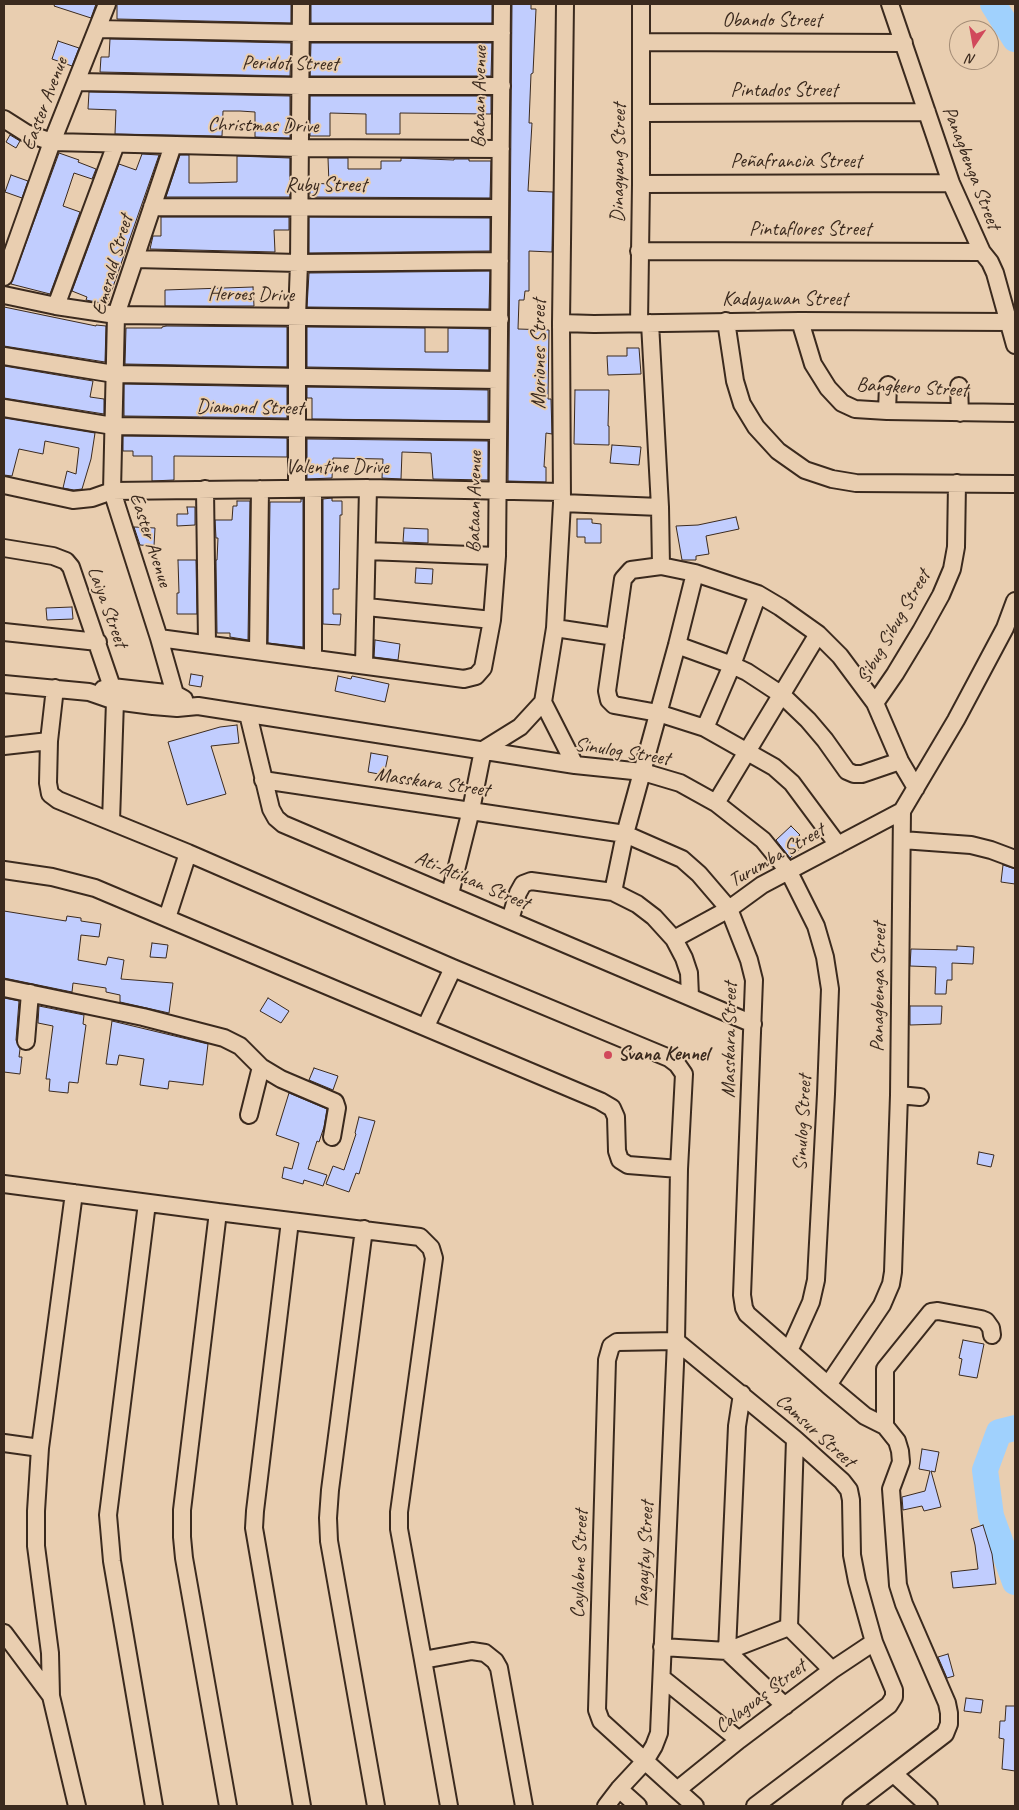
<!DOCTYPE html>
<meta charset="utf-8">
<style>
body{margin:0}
#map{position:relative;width:1019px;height:1810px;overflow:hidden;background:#e9ceb0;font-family:Caveat,sans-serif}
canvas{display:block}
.frame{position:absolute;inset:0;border:5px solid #3b2a1e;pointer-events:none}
.north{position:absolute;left:949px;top:20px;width:50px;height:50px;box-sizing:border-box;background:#e9ceb0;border:1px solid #a38c76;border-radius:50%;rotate:192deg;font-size:14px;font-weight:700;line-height:20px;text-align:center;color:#3b2a1e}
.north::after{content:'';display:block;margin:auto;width:18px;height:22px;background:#d1495b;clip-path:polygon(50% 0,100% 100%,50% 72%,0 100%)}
</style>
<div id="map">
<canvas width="1019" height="1810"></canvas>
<div class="frame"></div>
<div class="north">N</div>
</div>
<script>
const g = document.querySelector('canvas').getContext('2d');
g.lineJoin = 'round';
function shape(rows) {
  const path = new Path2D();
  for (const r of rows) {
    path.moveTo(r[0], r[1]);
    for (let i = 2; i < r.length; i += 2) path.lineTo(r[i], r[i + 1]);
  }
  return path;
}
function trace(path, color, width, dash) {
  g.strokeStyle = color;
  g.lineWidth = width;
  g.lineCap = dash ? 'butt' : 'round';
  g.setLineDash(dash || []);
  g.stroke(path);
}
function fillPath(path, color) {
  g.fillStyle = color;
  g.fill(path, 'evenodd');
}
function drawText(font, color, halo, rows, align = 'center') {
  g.font = font + ' Caveat,sans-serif';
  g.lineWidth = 4;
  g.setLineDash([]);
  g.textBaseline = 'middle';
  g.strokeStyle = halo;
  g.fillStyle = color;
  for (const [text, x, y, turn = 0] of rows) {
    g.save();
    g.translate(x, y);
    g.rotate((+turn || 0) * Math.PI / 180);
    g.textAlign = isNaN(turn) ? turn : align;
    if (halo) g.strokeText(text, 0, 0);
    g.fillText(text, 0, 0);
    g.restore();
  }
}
trace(shape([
 [993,4,1015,39],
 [1015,1428,999,1432,985,1470,991,1516,1015,1582]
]), '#a0d1fd', 26);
const building = shape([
 [55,4,96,4,91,18,54,6,55,4],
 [117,4,291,4,291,23,117,19,117,4],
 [311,4,492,4,492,23,311,23,311,4],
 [512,4,531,4,531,9,536,9,533,73,531,74,529,123,532,123,528,191,553,192,552,252,529,251,529,291,525,291,524,300,519,300,518,329,549,330,548,399,551,399,552,434,546,433,544,467,546,467,546,482,508,481,512,4],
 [110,39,291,43,290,76,100,72,101,57,109,57,110,39],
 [58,41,79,48,72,66,52,59,58,41],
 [311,43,492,43,491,76,310,76,311,43],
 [89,92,290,96,290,138,255,137,255,112,240,111,223,111,222,136,115,134,116,110,88,109,89,92],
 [310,96,491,96,491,114,400,113,400,134,366,134,366,114,330,113,330,136,310,136,310,96],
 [10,135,20,141,16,148,6,142,10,135],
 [59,153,79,160,78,162,96,169,92,179,74,173,63,206,80,212,50,294,11,284,59,153],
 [142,154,159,155,107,304,86,300,87,297,72,291,119,164,136,170,142,154],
 [180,155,189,155,189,183,202,183,237,182,237,156,290,158,290,197,166,197,180,155],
 [328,158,348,158,348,169,381,169,381,161,401,161,401,158,454,160,454,159,469,159,469,161,491,161,490,198,310,197,310,183,329,184,328,158],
 [11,175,28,181,22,198,5,192,11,175],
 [161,217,289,217,289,230,274,230,275,252,150,249,153,236,161,236,161,217],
 [309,217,490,218,490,251,309,253,309,217],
 [490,271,489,309,307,307,309,273,490,271],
 [253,287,254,306,165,306,165,290,253,287],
 [4,307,96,326,96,325,106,326,105,362,4,346,4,307],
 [166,326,287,327,287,367,125,364,126,328,162,328,162,327,166,326],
 [307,327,425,328,425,352,448,352,448,328,489,329,489,370,307,367,307,327],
 [627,348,639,348,641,374,608,375,607,356,627,356,627,348],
 [4,366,93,381,90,397,104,399,104,414,4,398,4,366],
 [124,384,287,387,287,418,124,416,124,384],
 [307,387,488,390,488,421,312,419,312,398,307,398,307,387],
 [575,390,609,390,608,426,609,426,609,445,574,444,575,390],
 [4,418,95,433,91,459,82,489,74,490,63,488,67,471,76,474,79,448,45,441,43,454,19,449,12,476,4,475,4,418],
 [123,436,287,438,287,457,174,456,174,480,152,481,152,456,133,456,133,451,123,451,123,436],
 [307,439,488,441,488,480,433,479,431,453,402,452,401,479,382,478,383,459,333,458,332,478,307,479,307,439],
 [612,445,641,447,639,465,610,463,612,445],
 [332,498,332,501,342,501,342,515,340,515,339,589,333,589,333,614,341,614,340,625,323,624,323,499,332,498],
 [301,499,303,499,303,647,268,643,270,502,301,502,301,499],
 [237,501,250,501,248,640,230,637,230,633,217,633,216,560,217,560,218,538,216,538,215,520,232,520,233,506,237,506,237,501],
 [187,507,195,507,195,525,177,526,177,514,188,514,187,507],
 [736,517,739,529,706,536,709,554,696,556,696,560,682,560,676,526,698,525,736,517],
 [577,519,592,519,592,523,601,524,601,543,585,543,585,537,577,537,577,519],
 [134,527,155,528,154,546,140,545,134,527],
 [404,528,428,529,428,543,403,542,404,528],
 [178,560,196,560,197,614,177,614,177,593,179,593,178,560],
 [416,568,433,569,432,584,415,583,416,568],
 [72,607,73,619,47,620,46,608,72,607],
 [375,640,400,644,398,660,374,657,375,640],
 [191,674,203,676,201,687,189,685,191,674],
 [338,676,351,679,352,676,389,684,385,702,335,691,338,676],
 [237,725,239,743,211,746,226,794,187,805,168,742,220,727,237,725],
 [371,753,388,756,384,775,368,772,371,753],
 [791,826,800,835,795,839,802,847,790,858,776,840,791,826],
 [1003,865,1015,869,1015,884,1001,882,1003,865],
 [4,911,66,921,67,916,81,918,81,921,101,924,99,937,81,935,78,960,106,965,108,957,124,960,121,979,173,983,169,1013,120,1002,120,995,106,992,106,988,73,983,72,992,4,978,4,911],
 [152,943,168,945,166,958,150,957,152,943],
 [957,946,974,947,973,964,952,963,952,980,947,980,946,994,935,994,936,967,910,966,911,949,957,950,957,946],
 [4,998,19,1001,16,1040,20,1049,19,1057,22,1057,20,1074,4,1072,4,998],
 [268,998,289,1011,281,1023,260,1011,268,998],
 [39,1006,84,1015,83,1024,86,1025,78,1083,69,1082,68,1093,49,1091,50,1079,46,1079,53,1026,38,1023,39,1006],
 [910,1006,942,1006,941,1024,910,1025,910,1006],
 [112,1021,208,1044,203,1085,169,1081,168,1089,140,1085,144,1059,119,1055,117,1065,106,1064,112,1021],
 [314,1068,338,1076,333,1090,309,1080,314,1068],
 [289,1093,327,1109,324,1127,319,1142,317,1141,308,1169,327,1175,323,1186,304,1180,303,1184,282,1178,284,1167,292,1169,299,1143,276,1135,289,1093],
 [359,1117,375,1121,359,1174,356,1173,349,1192,326,1184,333,1166,344,1170,356,1134,355,1133,359,1117],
 [979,1152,994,1155,991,1167,977,1164,979,1152],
 [963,1340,984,1344,977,1378,959,1375,962,1359,959,1358,963,1340],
 [922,1449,939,1452,935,1472,931,1471,941,1507,924,1511,922,1506,903,1510,902,1497,925,1491,930,1471,919,1469,922,1449],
 [983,1525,992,1554,996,1584,953,1588,951,1572,978,1569,975,1545,971,1529,983,1525],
 [948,1654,954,1676,947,1678,938,1657,948,1654],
 [966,1698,983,1700,981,1713,964,1711,966,1698],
 [1006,1706,1015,1706,1015,1771,1002,1769,1004,1739,999,1738,1000,1721,1005,1721,1006,1706]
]);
fillPath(building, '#c1cdfe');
trace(building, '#3b2a1e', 1);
const street = shape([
 [565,4,561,323,562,503,555,628,543,702,575,765],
 [890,4,951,183,982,252,990,262,995,273,1015,345],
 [98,29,300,33,502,33],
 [641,42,904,43],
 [77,82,301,86,502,86],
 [642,113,927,112],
 [4,119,26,133,52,142,300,148,501,149],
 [173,145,116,315,112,491,368,488,562,492],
 [641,184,951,183],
 [152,207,500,208],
 [639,251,982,252],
 [135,259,299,263,500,261],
 [4,277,52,142,107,4],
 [4,295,56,306,116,315,500,319],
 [56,306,116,144],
 [726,321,735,381,742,404,756,427,778,451,805,470,832,479,856,483,1015,484],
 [800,321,813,364,828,388,842,403,855,409,887,411,1015,413],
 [561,323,594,324,800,321,1010,322],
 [639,323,641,184,641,4],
 [650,323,660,507,661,566],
 [4,356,114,374,498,380],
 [959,386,960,413],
 [4,408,113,426,498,431],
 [887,411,888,385],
 [4,485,73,500,92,498,112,491,159,638,175,694,177,708],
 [297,488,297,317,299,263,301,4],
 [205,489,207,644],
 [313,489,313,659],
 [562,503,660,507],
 [4,548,53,556,66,561,71,567,112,687,115,701,111,821],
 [367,551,497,556],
 [367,607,492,620],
 [555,628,615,637],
 [4,632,98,642],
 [159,638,464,679,476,676,483,668,492,620,497,556,502,4],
 [677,645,732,665,747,672,782,695,808,720,825,740,847,771,854,774,862,774,900,761],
 [258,651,260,489],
 [364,665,368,488],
 [4,684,89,692,115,701,153,706,177,708,198,706,575,765,643,772,680,783,716,803,763,840,789,872,816,926,825,957,830,989,826,1094,816,1280,811,1302,789,1351],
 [55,688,49,741,48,783,50,794,58,800,188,853,453,968,669,1058,677,1064,684,1074,679,1169,676,1341,795,1439,842,1481,849,1490,851,1500,852,1555,857,1581,874,1642,894,1690,894,1697,889,1705,755,1806],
 [103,689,112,687,175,694,184,699],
 [875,703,895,674,921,631,941,595,952,569,956,547,957,483],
 [248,714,271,809,276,818,283,824,753,1024],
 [705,728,732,665,758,594],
 [4,746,49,741],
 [263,780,625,834,682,859,699,874,729,909,749,960,754,980,742,1295,744,1308,747,1314,828,1385,865,1416,885,1426],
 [716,803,818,634],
 [902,840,971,845,991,850,1015,859],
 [838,845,792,783,774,767,705,728,658,713,614,705,609,700,607,691,623,579,631,570,661,566,695,573,758,594,780,607,818,634,840,656,875,703,900,761,916,788],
 [4,870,52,877,95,888,600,1101,612,1108,616,1117,617,1151,620,1160,628,1165,679,1169],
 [613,892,625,834,677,645,695,573],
 [450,894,471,810,483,750,520,727,543,702],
 [167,918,188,853],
 [510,920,518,893,523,884,531,881,613,892,637,904,654,917,674,939,684,958,689,973,690,996],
 [674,939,729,909,762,885,902,811],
 [4,988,143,1017,224,1038,240,1046,261,1067,281,1079,335,1102,337,1108,332,1137],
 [426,1026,453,968],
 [26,1041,30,993],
 [899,1095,920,1097],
 [249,1115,261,1067],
 [4,1184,218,1212,182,1510,182,1537,184,1558,228,1806],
 [147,1203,108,1515,112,1561,154,1806],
 [218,1212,420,1237,431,1248,434,1258,399,1512,399,1529,423,1660,472,1651,485,1653,495,1661,499,1668,524,1806],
 [290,1221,255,1511,254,1528,302,1806],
 [364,1229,330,1490,328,1518,329,1541,376,1806],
 [828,1385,882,1305,891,1284,893,1272,899,1095,902,811,956,720,1005,628,1015,601],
 [742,1394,737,1426,727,1651,785,1706],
 [795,1439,789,1627,832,1670],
 [4,1443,40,1448],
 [4,1633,51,1696,77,1806],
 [662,1647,727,1651,789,1627],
 [423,1660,449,1806],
 [662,1678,739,1740],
 [51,1696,50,1653,36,1546,36,1511,40,1448,74,1193],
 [894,1774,929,1806],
 [619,1789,638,1806],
 [677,1790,739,1740,832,1670,874,1642],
 [606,1806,619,1789,645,1761,654,1746,659,1733,676,1341,617,1342,611,1346,607,1360,597,1710,601,1721,645,1761,677,1790,695,1806],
 [851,1806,945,1734,949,1724,949,1713,947,1703,904,1604,898,1585,891,1489,901,1462,900,1451,897,1441,885,1426,885,1369,931,1312,938,1311,981,1319,986,1321,991,1328,992,1335]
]);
trace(street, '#3b2a1e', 20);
trace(street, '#e9ceb0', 16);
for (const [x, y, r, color] of [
 [608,1055,5,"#d1495b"]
]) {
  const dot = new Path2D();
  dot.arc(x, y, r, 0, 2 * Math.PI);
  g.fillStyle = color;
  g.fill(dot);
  trace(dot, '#e9ceb0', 2);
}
drawText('20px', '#3b2a1e', '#e9ceb0', [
 ["Obando Street",772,21],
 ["Peridot Street",290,64,1],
 ["Pintados Street",784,91],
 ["Bataan Avenue",480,97,-89],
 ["Easter Avenue",45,104,-69],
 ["Christmas Drive",263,126,1],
 ["Peñafrancia Street",796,162],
 ["Dinagyang Street",619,163,-89],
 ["Panagbenga Street",971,168,69],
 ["Ruby Street",326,186],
 ["Pintaflores Street",810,230],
 ["Emerald Street",113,265,-74],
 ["Heroes Drive",251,295,1],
 ["Kadayawan Street",785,300],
 ["Moriones Street",540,354,-90],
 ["Bangkero Street",912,388,3],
 ["Diamond Street",250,408,1],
 ["Valentine Drive",337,468],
 ["Bataan Avenue",475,502,-89],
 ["Easter Avenue",150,540,72],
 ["Laiya Street",107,607,70],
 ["Sibug Sibug Street",894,627,-60],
 ["Sinulog Street",622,752,9],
 ["Masskara Street",432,783,8],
 ["Turumba Street",777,856,-30],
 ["Ati-Atihan Street",472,881,23],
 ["Panagbenga Street",879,987,-89],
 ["Masskara Street",730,1040,-89],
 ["Sinulog Street",803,1123,-87],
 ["Camsur Street",815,1431,42],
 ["Tagaytay Street",645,1555,-87],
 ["Caylabne Street",580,1564,-88],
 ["Calaguas Street",761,1697,-37]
]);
drawText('bold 20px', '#3b2a1e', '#e9ceb0', [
 ["Svana Kennel",618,1055]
], 'left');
</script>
